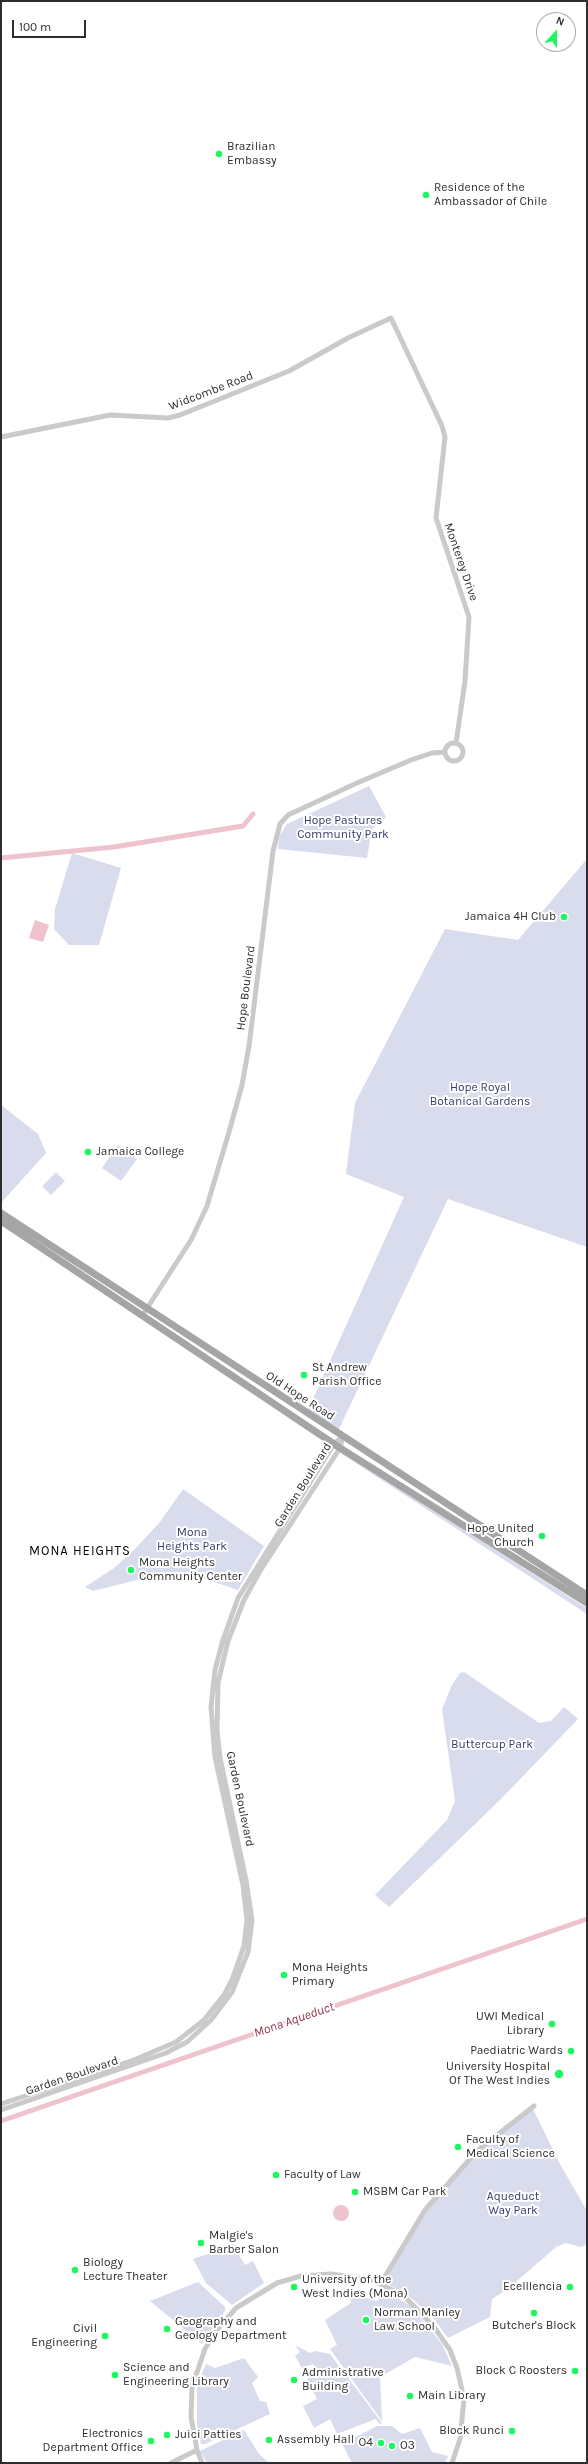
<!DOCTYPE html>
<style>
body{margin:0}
#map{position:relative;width:588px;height:2464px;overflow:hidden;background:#fff;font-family:Karla,sans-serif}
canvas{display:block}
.frame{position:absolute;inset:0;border:2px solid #2d2d2d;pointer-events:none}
.north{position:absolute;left:536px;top:12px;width:40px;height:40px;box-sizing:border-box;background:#fff;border:1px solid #ababab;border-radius:50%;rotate:22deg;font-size:11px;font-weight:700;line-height:16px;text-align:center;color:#2d2d2d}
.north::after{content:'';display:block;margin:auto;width:14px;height:18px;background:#1df75f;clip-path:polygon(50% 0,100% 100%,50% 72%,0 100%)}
.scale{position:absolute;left:12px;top:20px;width:74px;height:18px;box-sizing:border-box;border:2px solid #2d2d2d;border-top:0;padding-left:5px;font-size:12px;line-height:14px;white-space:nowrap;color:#2d2d2d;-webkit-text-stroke:3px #fff;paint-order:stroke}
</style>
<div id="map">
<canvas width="588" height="2464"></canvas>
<div class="frame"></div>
<div class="north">N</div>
<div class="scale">100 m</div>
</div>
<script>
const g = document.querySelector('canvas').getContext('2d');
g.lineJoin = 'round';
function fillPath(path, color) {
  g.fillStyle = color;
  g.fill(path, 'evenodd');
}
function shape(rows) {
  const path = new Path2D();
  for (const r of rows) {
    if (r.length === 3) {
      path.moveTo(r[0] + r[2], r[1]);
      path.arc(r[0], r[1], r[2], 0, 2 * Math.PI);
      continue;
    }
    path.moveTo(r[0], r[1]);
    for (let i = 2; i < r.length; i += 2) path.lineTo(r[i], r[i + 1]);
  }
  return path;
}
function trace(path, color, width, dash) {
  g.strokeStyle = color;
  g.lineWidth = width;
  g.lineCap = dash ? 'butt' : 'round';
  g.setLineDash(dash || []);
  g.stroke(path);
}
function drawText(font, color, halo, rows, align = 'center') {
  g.font = font + ' Karla,sans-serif';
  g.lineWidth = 4;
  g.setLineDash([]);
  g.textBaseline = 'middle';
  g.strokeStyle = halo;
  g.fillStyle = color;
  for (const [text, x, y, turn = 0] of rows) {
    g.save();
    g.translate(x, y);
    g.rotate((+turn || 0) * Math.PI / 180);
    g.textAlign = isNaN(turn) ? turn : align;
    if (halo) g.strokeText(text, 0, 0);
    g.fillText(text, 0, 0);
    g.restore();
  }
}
fillPath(shape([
 [369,786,386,817,372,829,367,858,278,849,279,837,287,824],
 [72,853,121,868,99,945,69,945,54,929,55,909],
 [586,860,587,1247,448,1199,338,1431,307,1412,404,1197,346,1174,355,1103,445,929,518,940],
 [1,1105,38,1134,46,1153,1,1203],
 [118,1145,137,1159,121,1181,102,1168],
 [56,1172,65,1181,51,1195,42,1186],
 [342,1453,587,1608,587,1614,342,1454],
 [183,1489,264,1546,238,1590,205,1579,172,1574,153,1576,93,1591,85,1587,114,1568,135,1549,160,1522],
 [464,1672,539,1723,551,1721,564,1707,578,1719,501,1799,389,1907,375,1895,447,1820,455,1801,442,1709,452,1685,460,1673],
 [533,2109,560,2164,587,2211,587,2244,581,2247,566,2243,556,2247,509,2288,492,2299,490,2317,448,2338,434,2319,409,2296,384,2282,424,2214,478,2152],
 [230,2239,245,2265,253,2261,264,2283,232,2305,206,2283,193,2259,226,2248],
 [198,2282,225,2307,225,2311,202,2344,150,2301],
 [385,2291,411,2306,442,2344,452,2366,415,2357,380,2377,382,2421,330,2349,337,2345,325,2320,351,2303,349,2293,377,2301],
 [295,2345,310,2353,315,2351,330,2354,382,2423,379,2424,376,2419,337,2434,330,2419,314,2428,303,2406,317,2399,307,2379,317,2373,313,2364,302,2368,295,2356,300,2352],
 [244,2358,258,2377,252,2383,260,2401,266,2402,270,2414,205,2444,201,2444,197,2424,197,2385,206,2364,215,2368],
 [377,2426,392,2426,402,2434,420,2428,432,2452,448,2456,445,2463,352,2463,342,2444],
 [244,2430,259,2454,269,2463,207,2463,200,2451]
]), '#d9dced');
fillPath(shape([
 [35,920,49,925,43,942,29,938],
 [341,2213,8]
]), '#efc3cd');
trace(shape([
 [1,858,114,847,243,826,253,814],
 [1,2121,587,1919]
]), '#efc3cd', 5);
trace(shape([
 [1,437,110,415,168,418,180,415,289,371,348,338,391,318,442,426,445,437,436,518,469,617,465,681,456,743],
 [454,752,9],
 [142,1316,191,1240,207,1206,229,1132,242,1085,249,1046,273,851,280,824,288,815,357,783,411,760,432,753,445,752],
 [1,2104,134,2060,176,2042,204,2020,224,1995,232,1980,244,1946,247,1920,243,1885,215,1757,211,1707,215,1670,223,1640,238,1598,334,1444,342,1437],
 [1,2110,166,2053,187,2042,211,2020,232,1992,248,1952,252,1920,246,1880,220,1758,217,1730,218,1683,228,1641,244,1600,260,1571,340,1448,343,1436],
 [381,2283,425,2210,477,2151,534,2106],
 [171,2463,197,2450],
 [202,2463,197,2450,191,2417,192,2387,205,2349,216,2331,236,2308,277,2283,301,2276,331,2274,373,2280,405,2297,434,2327,450,2350,457,2368,464,2399,460,2439,452,2463]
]), '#cacaca', 5);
trace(shape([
 [1,1213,587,1595],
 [1,1221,340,1448,587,1603]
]), '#a5a5a5', 7);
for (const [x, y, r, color] of [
 [219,154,4,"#1df75f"],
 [426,195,4,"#1df75f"],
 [564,917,4,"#1df75f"],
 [88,1152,4,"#1df75f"],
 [304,1375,4,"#1df75f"],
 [542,1536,4,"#1df75f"],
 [131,1570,4,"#1df75f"],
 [284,1975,4,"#1df75f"],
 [552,2024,4,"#1df75f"],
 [571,2051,4,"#1df75f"],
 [559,2074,5,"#1df75f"],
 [458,2147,4,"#1df75f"],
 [276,2175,4,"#1df75f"],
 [355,2192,4,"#1df75f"],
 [201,2243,4,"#1df75f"],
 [75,2270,4,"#1df75f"],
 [294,2287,4,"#1df75f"],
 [570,2287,4,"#1df75f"],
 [534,2313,4,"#1df75f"],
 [366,2320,4,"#1df75f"],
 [167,2329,4,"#1df75f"],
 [105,2336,4,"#1df75f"],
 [575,2371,4,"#1df75f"],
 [115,2375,4,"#1df75f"],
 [294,2380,4,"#1df75f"],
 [410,2396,4,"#1df75f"],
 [512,2431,4,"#1df75f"],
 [167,2435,4,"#1df75f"],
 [269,2440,4,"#1df75f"],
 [151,2441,4,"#1df75f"],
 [381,2443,4,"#1df75f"],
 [392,2446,4,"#1df75f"]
]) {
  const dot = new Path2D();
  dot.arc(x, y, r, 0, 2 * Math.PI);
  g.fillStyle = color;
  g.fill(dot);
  trace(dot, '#fff', 1.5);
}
drawText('12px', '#2d2d2d', '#fff', [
 ["Brazilian",227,147],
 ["Embassy",227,161],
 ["Residence of the",434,188],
 ["Ambassador of Chile",434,202],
 ["Jamaica 4H Club",556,917,"right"],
 ["Jamaica College",96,1152],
 ["St Andrew",312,1368],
 ["Parish Office",312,1382],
 ["Hope United",534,1529,"right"],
 ["Church",534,1543,"right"],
 ["Mona Heights",139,1563],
 ["Community Center",139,1577],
 ["Mona Heights",292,1968],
 ["Primary",292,1982],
 ["UWI Medical",544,2017,"right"],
 ["Library",544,2031,"right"],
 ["Paediatric Wards",563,2051,"right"],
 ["University Hospital",550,2067,"right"],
 ["Of The West Indies",550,2081,"right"],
 ["Faculty of",466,2140],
 ["Medical Science",466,2154],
 ["Faculty of Law",284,2175],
 ["MSBM Car Park",363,2192],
 ["Malgie's",209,2236],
 ["Barber Salon",209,2250],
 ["Biology",83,2263],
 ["Lecture Theater",83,2277],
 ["University of the",302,2280],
 ["West Indies (Mona)",302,2294],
 ["Ecelllencia",562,2287,"right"],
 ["Norman Manley",374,2313],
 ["Law School",374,2327],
 ["Geography and",175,2322],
 ["Geology Department",175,2336],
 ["Butcher's Block",534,2326,"center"],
 ["Civil",97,2329,"right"],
 ["Engineering",97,2343,"right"],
 ["Science and",123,2368],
 ["Engineering Library",123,2382],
 ["Block C Roosters",567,2371,"right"],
 ["Administrative",302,2373],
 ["Building",302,2387],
 ["Main Library",418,2396],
 ["Block Runci",504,2431,"right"],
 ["Electronics",143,2434,"right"],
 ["Department Office",143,2448,"right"],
 ["Juici Patties",175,2435],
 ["Assembly Hall",277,2440],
 ["O4",373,2443,"right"],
 ["O3",400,2446]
], 'left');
drawText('12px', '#2d2d2d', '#fff', [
 ["Widcombe Road",211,391,-21],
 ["Monterey Drive",461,562,71],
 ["Hope Boulevard",246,988,-83],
 ["Old Hope Road",300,1396,33],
 ["Garden Boulevard",303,1485,-58],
 ["Garden Boulevard",240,1799,78],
 ["Garden Boulevard",72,2076,-19]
]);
drawText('12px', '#363b6d', '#fff', [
 ["Hope Pastures",343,821],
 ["Community Park",343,835],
 ["Hope Royal",480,1088],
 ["Botanical Gardens",480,1102],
 ["Mona",192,1533],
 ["Heights Park",192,1547],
 ["Buttercup Park",492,1745],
 ["Aqueduct",513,2197],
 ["Way Park",513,2211]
]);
g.letterSpacing = '1px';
drawText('13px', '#000', '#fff', [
 ["MONA HEIGHTS",80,1551]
]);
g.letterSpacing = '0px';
drawText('italic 13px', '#97334b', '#fff', [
 ["Mona Aqueduct",294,2020,-19]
]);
</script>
